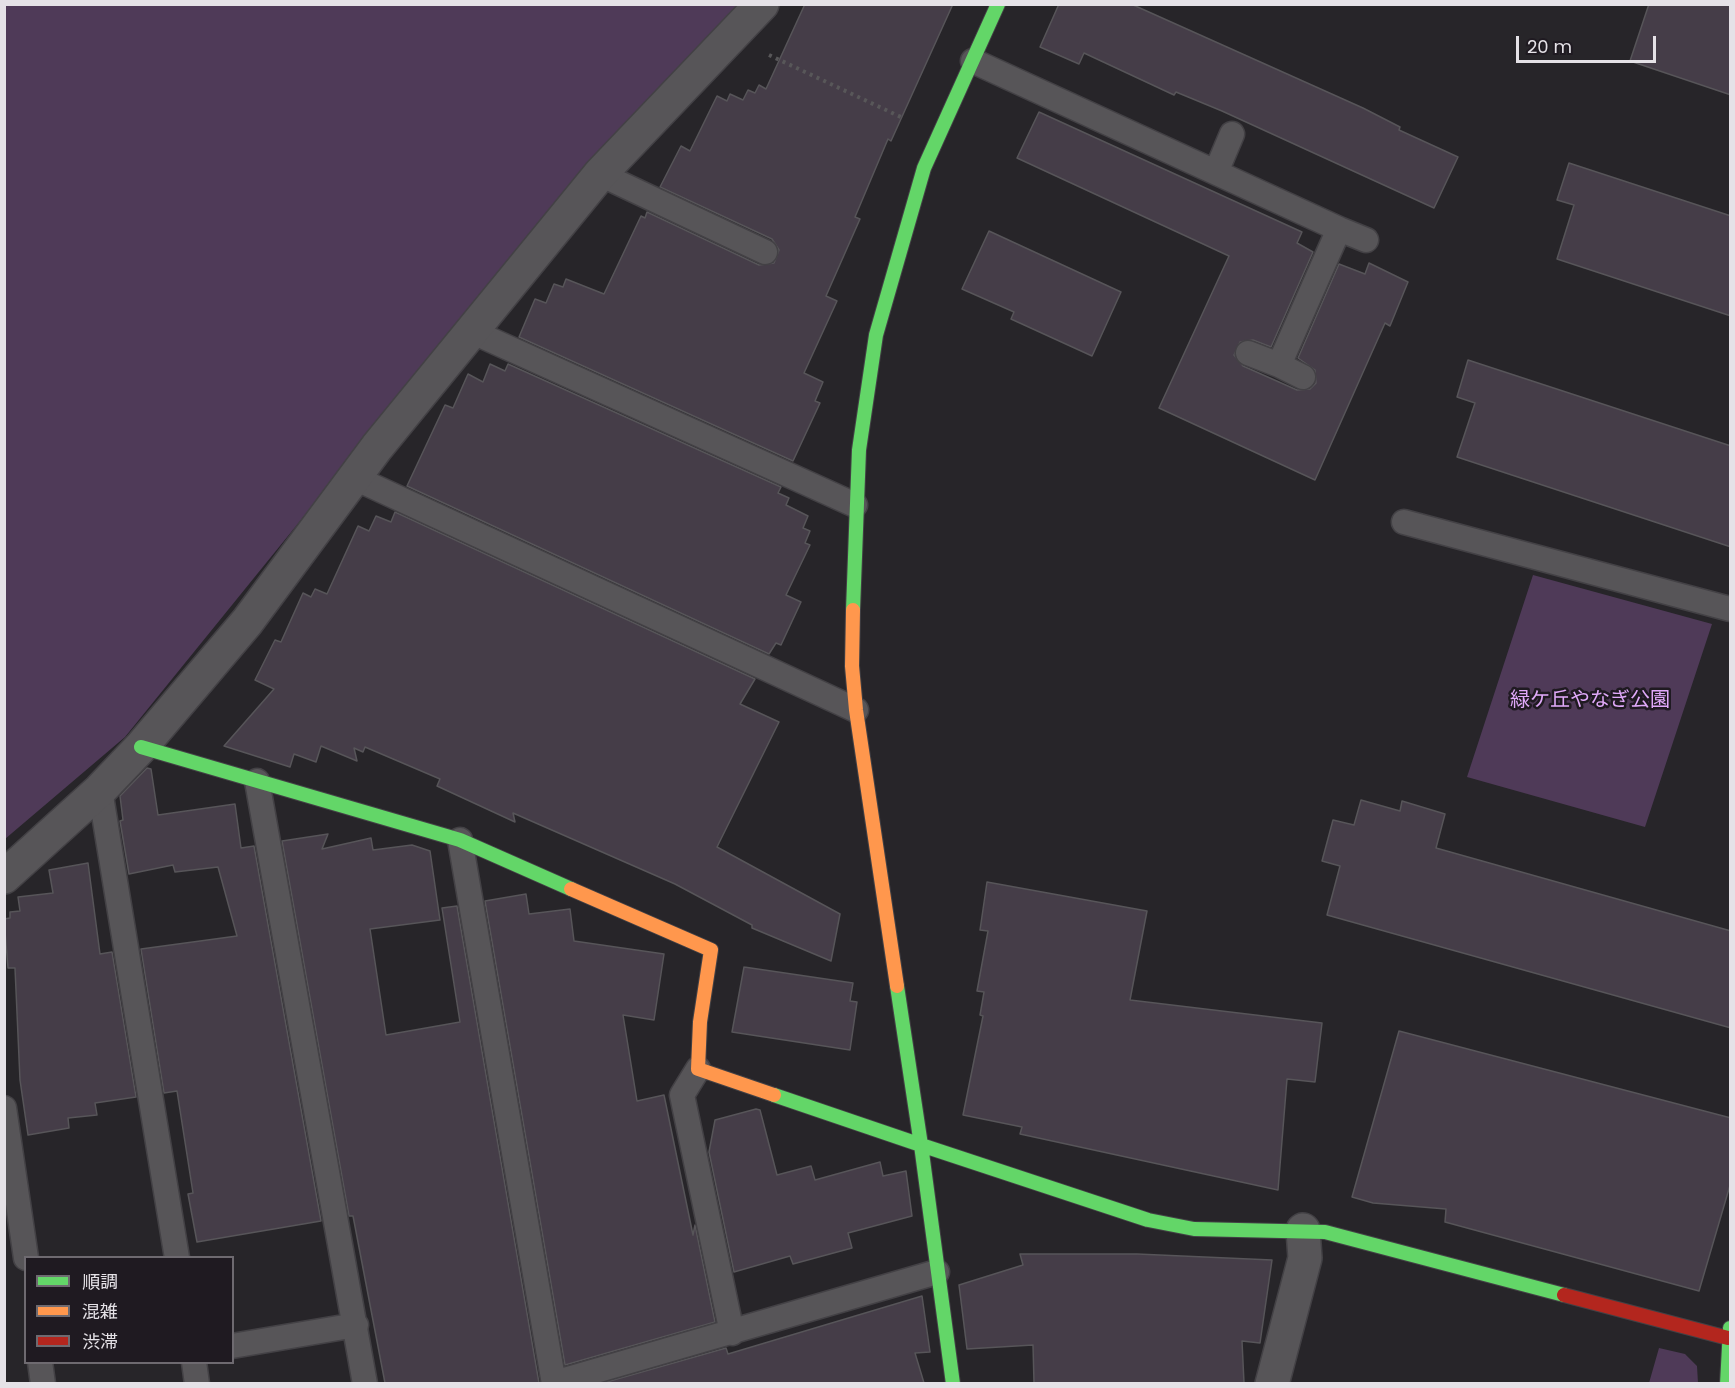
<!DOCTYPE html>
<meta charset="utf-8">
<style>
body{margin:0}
#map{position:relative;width:1735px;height:1388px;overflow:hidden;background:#272529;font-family:Poppins,"Noto Sans JP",sans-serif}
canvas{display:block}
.frame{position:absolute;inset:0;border:6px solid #e5e2e7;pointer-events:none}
.legend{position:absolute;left:24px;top:1256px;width:210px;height:108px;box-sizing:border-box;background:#1f1a21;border:2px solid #6e6a70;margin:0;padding:8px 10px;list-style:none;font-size:18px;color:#e5e2e7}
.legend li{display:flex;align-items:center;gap:12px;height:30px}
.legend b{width:30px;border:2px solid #6e6a70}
.scale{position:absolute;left:1516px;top:36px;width:140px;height:27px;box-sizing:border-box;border:3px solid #e5e2e7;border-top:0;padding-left:8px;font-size:18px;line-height:21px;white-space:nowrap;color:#e5e2e7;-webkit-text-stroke:4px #1f1a21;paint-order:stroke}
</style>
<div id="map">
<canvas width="1735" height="1388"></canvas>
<div class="frame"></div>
<ul class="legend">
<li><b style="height:8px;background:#63d668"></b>順調</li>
<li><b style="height:8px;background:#ff974d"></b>混雑</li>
<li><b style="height:8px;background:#b3261e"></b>渋滞</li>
</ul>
<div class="scale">20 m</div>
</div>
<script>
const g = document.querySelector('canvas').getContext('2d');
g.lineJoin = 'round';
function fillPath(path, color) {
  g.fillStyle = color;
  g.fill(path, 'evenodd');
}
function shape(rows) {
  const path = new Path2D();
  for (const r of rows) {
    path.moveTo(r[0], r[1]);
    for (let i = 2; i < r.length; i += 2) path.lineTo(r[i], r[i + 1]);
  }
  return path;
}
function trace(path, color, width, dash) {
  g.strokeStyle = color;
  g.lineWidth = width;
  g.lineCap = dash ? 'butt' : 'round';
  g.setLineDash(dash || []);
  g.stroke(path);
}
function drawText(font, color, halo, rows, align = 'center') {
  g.font = font + ' Poppins,"Noto Sans JP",sans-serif';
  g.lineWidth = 5;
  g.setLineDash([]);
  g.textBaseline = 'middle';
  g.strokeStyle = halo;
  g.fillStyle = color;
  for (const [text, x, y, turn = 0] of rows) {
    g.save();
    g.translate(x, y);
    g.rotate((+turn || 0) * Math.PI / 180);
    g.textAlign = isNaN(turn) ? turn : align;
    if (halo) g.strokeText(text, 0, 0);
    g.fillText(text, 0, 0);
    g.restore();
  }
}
fillPath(shape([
 [5,5,751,5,596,156,125,737,5,839],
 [1533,575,1712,624,1645,827,1467,777],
 [1659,1348,1685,1354,1697,1366,1698,1383,1649,1383]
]), '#4f3a58');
const building = shape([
 [805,4,953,4,891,141,888,139,855,217,860,219,826,296,837,301,804,373,823,382,815,401,820,403,793,461,519,337,535,299,546,303,554,284,563,287,566,279,604,294,641,216,645,218,647,212,759,265,774,263,779,250,772,239,660,187,681,146,690,151,717,96,727,101,730,94,743,100,748,90,755,93,759,85,766,89,805,4],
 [1059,4,1131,4,1363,108,1400,127,1399,130,1458,157,1434,208,1222,111,1176,92,1174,95,1084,53,1079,64,1040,47,1059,4],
 [1649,4,1731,4,1731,95,1630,61,1649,4],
 [1039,112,1302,232,1297,243,1313,252,1271,347,1253,340,1240,342,1234,355,1243,366,1297,390,1310,389,1316,383,1315,370,1298,358,1339,264,1365,274,1369,263,1408,282,1390,326,1385,323,1315,480,1159,408,1229,256,1017,158,1039,112],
 [1569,163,1731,216,1731,316,1557,259,1574,205,1557,200,1569,163],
 [989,231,1121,292,1092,356,1011,319,1014,312,962,289,989,231],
 [1468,360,1731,446,1731,547,1457,457,1475,403,1457,397,1468,360],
 [490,364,505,371,508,364,781,487,778,493,789,498,786,505,808,516,803,528,810,531,805,543,810,545,786,595,801,602,781,645,776,643,769,654,407,486,445,405,453,408,468,374,483,382,490,364],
 [395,512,755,679,740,704,779,722,717,847,840,914,831,961,752,928,752,925,675,884,513,813,515,822,437,786,440,779,365,747,363,752,354,748,357,761,321,746,316,762,294,754,290,767,224,746,274,689,255,680,275,640,281,642,303,593,311,597,315,589,327,594,358,526,369,531,376,516,391,522,395,512],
 [147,768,151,769,158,815,235,804,241,848,254,846,321,1221,197,1242,188,1194,193,1193,177,1091,164,1093,141,949,237,936,218,867,175,872,173,865,129,874,120,821,123,820,120,796,147,768],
 [1361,800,1400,811,1402,801,1445,814,1436,848,1731,931,1731,1028,1327,915,1340,866,1322,861,1333,820,1354,825,1361,800],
 [328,834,322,849,371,838,373,850,412,845,430,851,440,920,370,929,386,1035,460,1022,442,908,457,906,539,1383,385,1383,353,1216,349,1216,282,841,328,834],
 [88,863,100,954,112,952,136,1097,95,1103,97,1115,68,1118,69,1128,28,1135,20,1080,15,968,8,968,4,919,10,918,10,912,20,911,18,897,53,893,49,870,88,863],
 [987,882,1147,911,1130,1000,1322,1023,1315,1082,1287,1079,1278,1190,1020,1134,1022,1127,963,1115,983,1016,980,1015,984,992,977,991,988,931,980,930,987,882],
 [526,894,529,914,570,909,574,941,664,954,654,1020,623,1015,637,1101,664,1095,693,1235,695,1225,715,1322,565,1365,485,901,526,894],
 [744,967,853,983,850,1001,857,1002,850,1050,732,1032,744,967],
 [1399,1031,1731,1118,1731,1182,1699,1291,1445,1222,1446,1209,1373,1203,1352,1197,1399,1031],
 [756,1109,760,1110,777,1175,811,1166,815,1180,880,1162,883,1176,906,1171,912,1216,848,1233,852,1248,793,1264,790,1256,734,1272,709,1152,715,1120,756,1109],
 [1020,1254,1137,1254,1272,1260,1260,1343,1242,1341,1244,1383,1034,1383,1033,1345,967,1349,959,1285,1023,1265,1020,1254],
 [922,1296,930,1352,915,1353,924,1383,603,1383,726,1348,728,1354,922,1296]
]);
fillPath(building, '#453d48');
trace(building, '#575559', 1.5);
const lane = shape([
 [973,61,1339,229,1279,365,1303,377],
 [1216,172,1232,134],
 [600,174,765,252],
 [1339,229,1366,240],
 [471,331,855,505],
 [1248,353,1279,365],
 [355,478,856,710],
 [1404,522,1730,609],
 [257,781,365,1384],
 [100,790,177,1258],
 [460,840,554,1384],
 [698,1069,682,1095,732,1333],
 [4,1108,26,1258],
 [232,1346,356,1325],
 [40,1362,43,1384],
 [194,1362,197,1384],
 [554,1383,937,1272]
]);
const street = shape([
 [4,877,100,790,141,747,247,622,377,447,600,174,762,4],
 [1272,1384,1305,1258,1303,1230]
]);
const fast = shape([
 [853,610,859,450,876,335,924,168,998,4],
 [141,747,460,840,571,889],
 [897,986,921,1145,1148,1220,1194,1229,1325,1232,1564,1295],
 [774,1095,921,1145,953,1384],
 [1727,1384,1730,1328]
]);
const slow = shape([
 [853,610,852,666,856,710,897,986],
 [571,889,711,950,700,1022,698,1069,774,1095]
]);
const jam = shape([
 [1564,1295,1728,1338]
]);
trace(lane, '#434145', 27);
trace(street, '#434145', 36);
trace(fast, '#434145', 16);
trace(slow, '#434145', 16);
trace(jam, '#434145', 16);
trace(shape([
 [769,55,903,118]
]), '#585759', 4, [3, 4.5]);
trace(lane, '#575558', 24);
trace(street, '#575558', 33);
trace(fast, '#63d668', 14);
trace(slow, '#ff974d', 14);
trace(jam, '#b3261e', 14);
drawText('20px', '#e0a9f9', '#1f1a21', [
 ["緑ケ丘やなぎ公園",1590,701]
]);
</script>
